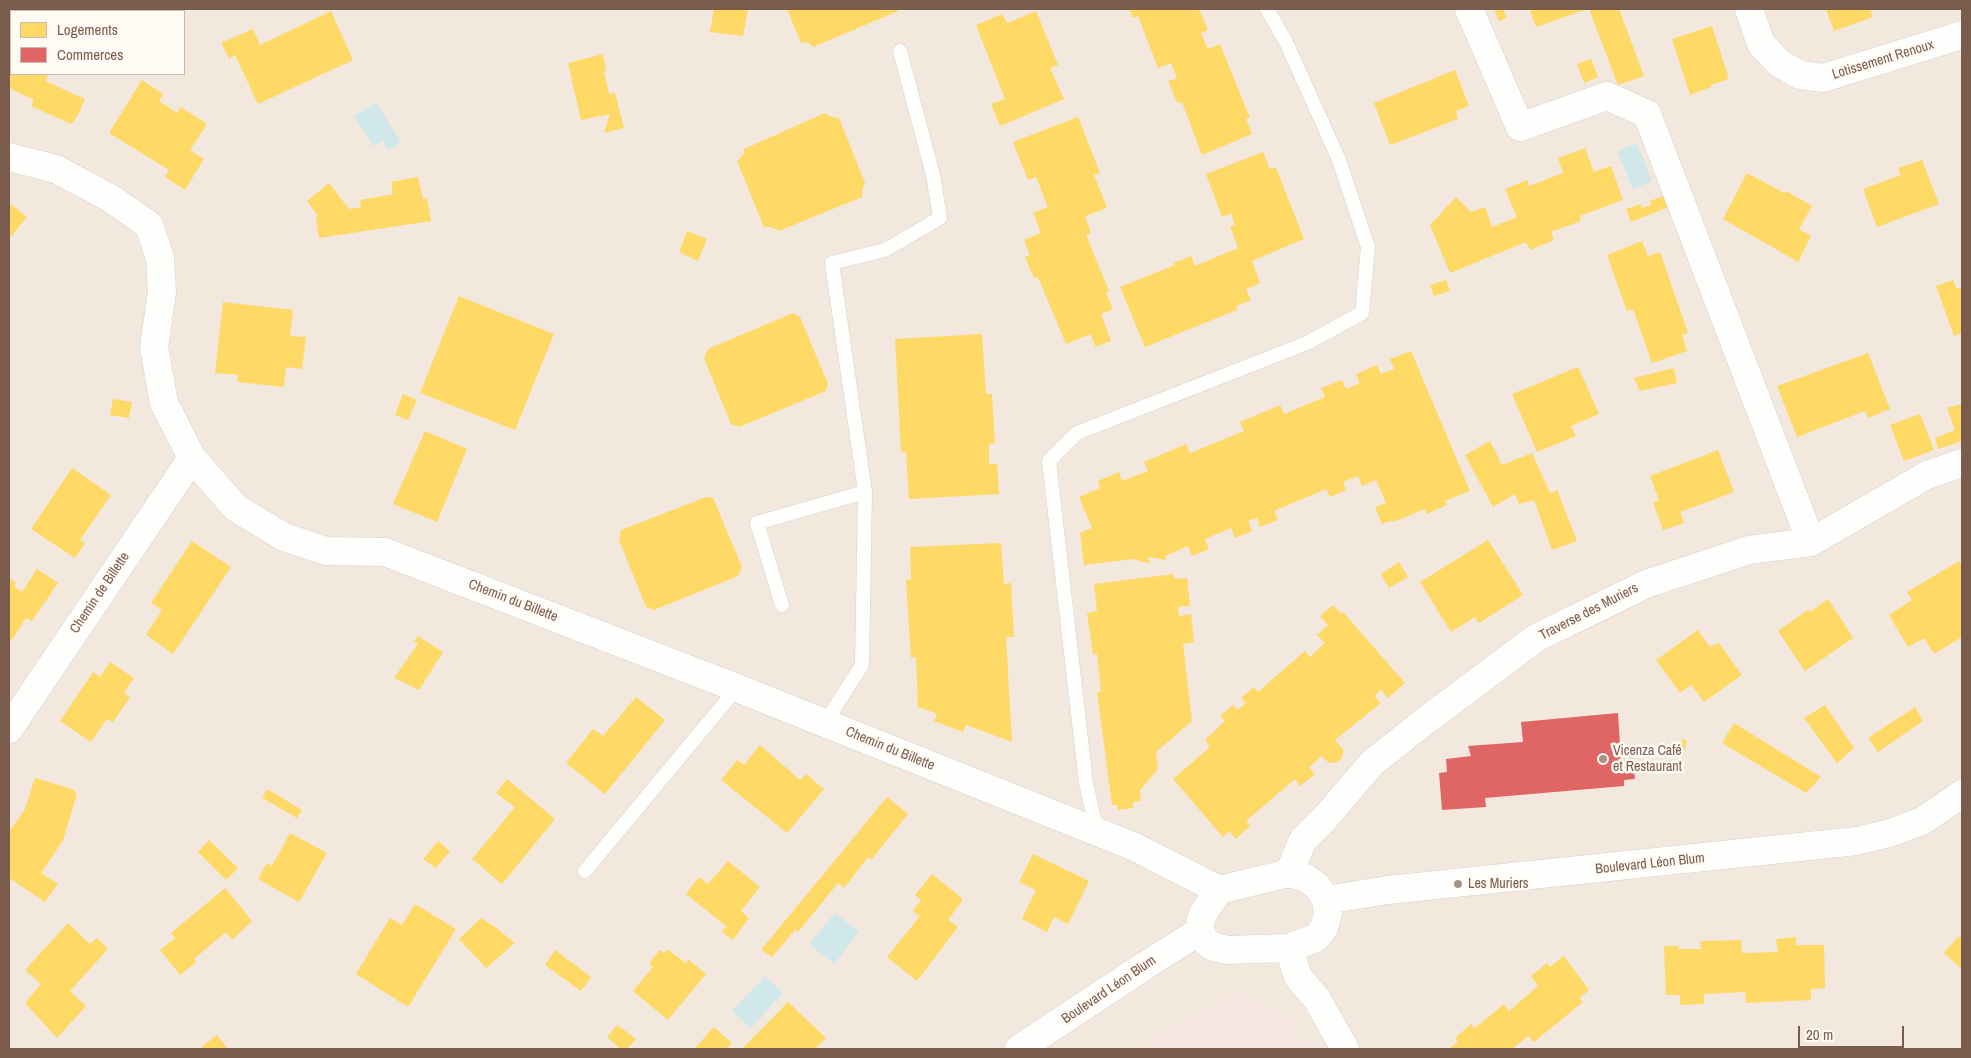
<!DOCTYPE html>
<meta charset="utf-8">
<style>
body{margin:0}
#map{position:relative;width:1971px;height:1058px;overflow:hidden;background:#f9f5f0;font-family:"Archivo Narrow",sans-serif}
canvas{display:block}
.frame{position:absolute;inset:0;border:10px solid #7a5c4d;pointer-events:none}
.legend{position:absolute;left:10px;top:10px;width:175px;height:65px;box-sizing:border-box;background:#fffaf3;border:1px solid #cabbb1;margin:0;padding:6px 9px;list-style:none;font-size:15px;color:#7a5c4d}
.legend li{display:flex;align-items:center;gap:10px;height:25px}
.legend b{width:25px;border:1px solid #cabbb1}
.scale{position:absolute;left:1798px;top:1026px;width:106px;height:22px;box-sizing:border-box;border:2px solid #7a5c4d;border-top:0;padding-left:6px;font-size:15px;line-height:18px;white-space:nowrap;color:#7a5c4d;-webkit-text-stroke:4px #fffaf3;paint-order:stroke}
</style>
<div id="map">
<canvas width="1971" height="1058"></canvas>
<div class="frame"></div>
<ul class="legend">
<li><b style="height:14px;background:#ffd966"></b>Logements</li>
<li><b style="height:14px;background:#e06666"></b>Commerces</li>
</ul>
<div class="scale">20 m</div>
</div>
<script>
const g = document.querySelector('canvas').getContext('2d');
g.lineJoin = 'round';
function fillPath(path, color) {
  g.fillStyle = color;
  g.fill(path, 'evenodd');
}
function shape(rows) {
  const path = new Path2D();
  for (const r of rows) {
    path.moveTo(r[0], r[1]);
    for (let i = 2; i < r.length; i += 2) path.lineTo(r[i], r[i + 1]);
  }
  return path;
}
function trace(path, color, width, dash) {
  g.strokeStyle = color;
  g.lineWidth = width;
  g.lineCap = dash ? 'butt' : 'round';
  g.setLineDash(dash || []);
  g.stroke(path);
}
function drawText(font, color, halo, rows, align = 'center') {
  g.font = font + ' "Archivo Narrow",sans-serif';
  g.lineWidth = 5;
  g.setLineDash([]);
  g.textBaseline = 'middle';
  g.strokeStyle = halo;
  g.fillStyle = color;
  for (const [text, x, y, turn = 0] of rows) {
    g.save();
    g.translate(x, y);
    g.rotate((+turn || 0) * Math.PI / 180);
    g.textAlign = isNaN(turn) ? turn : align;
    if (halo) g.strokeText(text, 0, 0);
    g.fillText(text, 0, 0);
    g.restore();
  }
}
fillPath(shape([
 [9,9,1962,9,1962,1049,9,1049],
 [11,11,184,11,184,74,11,74]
]), '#f2e8de');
fillPath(shape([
 [1239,989,1284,1013,1308,1049,1139,1049]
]), '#f6e8e1');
fillPath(shape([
 [376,103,401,142,388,150,383,141,373,146,354,116],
 [1637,143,1652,181,1633,189,1617,151],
 [835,913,859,932,834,964,809,944],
 [765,976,783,993,750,1028,732,1011]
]), '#d0e8ea');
fillPath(shape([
 [714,9,748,9,743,36,710,32],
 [787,9,898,9,898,11,813,47,808,42,801,43],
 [1129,9,1199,9,1208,30,1201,33,1208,49,1220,44,1250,118,1246,119,1252,134,1202,155,1182,102,1177,103,1168,81,1177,78,1171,63,1158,68,1138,16,1133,18],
 [1494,9,1503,9,1507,18,1499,21],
 [1534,9,1587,9,1536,27,1530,11],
 [1589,9,1619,9,1644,76,1618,85],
 [1826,9,1870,9,1873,17,1834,31],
 [331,11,353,60,258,104,235,55,229,59,221,43,253,29,260,45],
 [1036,11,1058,65,1050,68,1064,99,1000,126,991,104,1005,99,976,25,1002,14,1007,23],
 [1712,26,1729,79,1711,85,1711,87,1690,95,1672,39],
 [9,37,11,38,11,74,49,74,45,81,85,99,78,115,71,124,31,106,34,100,9,88],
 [603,54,606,69,604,72,609,94,615,93,624,128,604,133,610,114,581,120,568,63],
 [1591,59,1598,77,1584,83,1577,64],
 [1455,70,1469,106,1456,111,1458,119,1390,145,1374,103],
 [142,80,163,94,159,101,177,113,181,107,207,124,190,150,204,159,185,190,165,177,169,170,109,133],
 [825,113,831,117,839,118,865,183,862,191,862,197,779,231,771,227,764,227,737,161,744,154,744,149],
 [1078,117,1100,173,1094,175,1107,208,1085,216,1091,233,1086,235,1109,291,1106,293,1113,309,1101,314,1111,341,1096,347,1090,334,1066,344,1038,277,1034,278,1025,257,1030,255,1024,240,1041,233,1033,213,1048,207,1036,177,1028,180,1013,142],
 [1585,148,1594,172,1611,166,1623,200,1580,216,1581,221,1551,232,1554,240,1530,250,1526,242,1450,273,1430,225,1456,197,1471,212,1485,207,1492,227,1517,217,1505,189,1527,180,1529,186,1563,173,1558,158],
 [1263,152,1270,169,1276,168,1304,239,1252,261,1260,283,1246,289,1251,300,1236,306,1237,310,1145,347,1120,287,1175,265,1174,263,1191,256,1195,266,1238,248,1230,226,1235,225,1231,213,1222,217,1206,174],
 [1922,160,1939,204,1877,227,1863,189,1901,175,1898,168],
 [1747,173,1784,193,1786,191,1812,206,1799,229,1811,236,1798,262,1723,219],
 [418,177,423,199,427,198,431,221,319,238,316,219,318,216,307,201,329,183,349,209,361,207,360,200,393,194,391,182],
 [1666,195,1671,206,1631,222,1626,209,1641,204,1642,208,1651,205,1650,201],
 [9,203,27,217,9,239],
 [687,231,707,239,698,261,679,252],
 [1642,241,1648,256,1660,252,1688,333,1682,335,1687,351,1652,363,1633,309,1627,311,1607,255],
 [1446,280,1450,291,1434,296,1430,285],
 [1953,280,1957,289,1962,287,1962,333,1954,336,1936,286],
 [459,296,554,334,515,430,420,393],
 [223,302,293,310,290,336,306,337,302,369,286,367,284,387,237,382,238,375,215,373],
 [793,313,800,317,828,384,826,391,739,427,731,424,704,358,708,349],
 [982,334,986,394,992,394,995,443,989,444,989,464,997,464,999,494,909,499,906,452,901,451,895,339],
 [1411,351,1470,491,1445,501,1447,505,1427,514,1425,509,1393,522,1393,520,1382,524,1375,507,1386,503,1376,480,1362,486,1358,476,1343,482,1346,490,1330,497,1326,489,1274,511,1278,520,1260,527,1257,518,1248,521,1252,531,1235,538,1231,528,1205,539,1209,549,1192,556,1188,546,1165,556,1167,560,1148,557,1150,564,1134,559,1084,565,1080,533,1092,528,1079,497,1100,488,1098,481,1119,472,1122,481,1148,471,1144,462,1186,444,1190,453,1244,431,1240,422,1280,405,1284,414,1325,397,1321,388,1342,380,1346,389,1360,383,1356,374,1377,365,1381,374,1394,369,1390,359],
 [1868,353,1890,409,1868,418,1865,411,1797,437,1777,386],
 [1578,367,1599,414,1571,426,1576,436,1537,452,1512,394],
 [1674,368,1677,383,1640,391,1634,378],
 [403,394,417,400,408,420,395,415],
 [113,399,132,402,129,418,110,415],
 [1962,404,1962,441,1938,449,1935,438,1955,430,1947,408],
 [1920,414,1934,450,1904,461,1890,425],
 [425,431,467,449,437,522,393,504],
 [1490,441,1502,465,1532,453,1550,493,1557,490,1577,541,1552,550,1534,500,1519,504,1515,494,1493,507,1465,455],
 [1718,450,1734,492,1680,512,1684,523,1663,530,1653,502,1659,500,1650,476],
 [72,468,111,495,80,540,85,543,75,558,31,529],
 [706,497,713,498,742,567,738,576,654,610,646,607,619,540,621,530],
 [1488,540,1523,595,1479,623,1475,617,1451,632,1420,582],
 [192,541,231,567,173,654,146,635,162,610,151,603],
 [1001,543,1004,584,1011,583,1014,637,1006,637,1012,742,966,725,963,732,934,721,937,714,922,708,918,708,916,657,911,658,906,580,911,579,910,547],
 [1959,561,1962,566,1962,637,1934,654,1924,638,1908,647,1889,615,1912,600,1907,592],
 [1399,562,1408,577,1389,588,1381,574],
 [37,569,58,583,32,621,26,618,9,644,9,578,16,583,14,586,22,592],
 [1174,574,1174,579,1187,578,1190,606,1178,607,1179,616,1191,614,1194,642,1183,644,1192,721,1156,752,1158,769,1140,790,1141,801,1133,802,1133,808,1118,810,1117,805,1112,805,1097,692,1101,691,1097,654,1093,655,1087,613,1097,611,1094,584],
 [1828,599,1853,638,1805,671,1778,631,1809,609,1810,612],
 [1333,605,1341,614,1343,612,1405,683,1388,698,1381,690,1374,696,1381,703,1335,740,1343,749,1343,755,1340,760,1335,763,1329,763,1322,756,1309,767,1315,774,1300,786,1295,779,1246,821,1250,826,1236,839,1229,831,1223,837,1173,779,1210,747,1205,740,1225,721,1220,716,1233,705,1238,710,1246,703,1241,698,1254,687,1258,692,1305,651,1310,657,1325,643,1317,635,1328,625,1320,616],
 [1698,630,1710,647,1719,643,1742,675,1704,702,1691,685,1680,693,1656,660],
 [418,636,443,652,419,690,394,678,418,644,414,641],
 [110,662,134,678,124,693,130,697,113,722,107,719,91,742,60,721,93,672,100,677],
 [636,697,665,720,605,794,566,763,593,729,603,736],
 [1825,705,1854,748,1837,763,1804,718],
 [1915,707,1923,721,1878,752,1868,738],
 [1734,723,1821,777,1806,793,1722,743],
 [1683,738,1687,741,1685,750,1679,748],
 [760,745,800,780,806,774,824,789,787,833,721,780,737,760,744,765],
 [35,778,72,789,77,794,63,840,41,873,58,884,45,902,9,878,9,832,25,809],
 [507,779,555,819,502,884,472,859,515,807,496,793],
 [267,789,302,810,297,818,262,798],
 [887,797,908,814,871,860,868,857,844,888,838,883,798,932,795,930,772,957,761,950],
 [290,833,327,853,299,902,258,879,267,863,272,866],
 [209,840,238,868,226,880,198,852],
 [438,841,450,851,436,868,423,859],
 [1033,854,1089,881,1068,924,1054,917,1047,932,1022,919,1036,890,1019,882],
 [728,861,760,887,741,911,749,918,733,940,722,932,726,926,686,894,699,877,708,884],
 [932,874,963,899,948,920,958,927,917,981,887,957,920,916,913,911,921,900,915,895],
 [225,888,252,921,232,940,226,932,194,959,196,962,180,975,160,950,175,938,171,933],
 [415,904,456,929,408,1007,356,974,390,918,402,925],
 [481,918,495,927,515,943,486,968,459,939],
 [68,923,90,944,97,938,108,949,70,991,86,1006,57,1038,25,1003,41,984,25,970],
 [1796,937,1796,945,1824,945,1825,988,1811,989,1811,1000,1746,1003,1745,992,1704,994,1704,1004,1680,1005,1680,995,1666,995,1664,946,1678,946,1678,949,1701,949,1700,941,1741,940,1742,953,1778,952,1776,939],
 [1958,937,1962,938,1962,969,1944,953],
 [667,949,686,963,688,959,706,974,668,1020,633,991,653,967,649,963,660,950,664,953],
 [555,950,591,977,581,991,545,965],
 [1564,956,1589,990,1579,998,1583,1002,1534,1042,1528,1036,1512,1049,1449,1049,1458,1042,1455,1038,1471,1024,1475,1028,1504,1004,1509,1011,1538,986,1531,976,1547,963,1550,967],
 [788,1002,826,1038,815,1049,742,1049],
 [617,1025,636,1039,627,1049,621,1049,607,1037],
 [714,1027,732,1043,726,1049,694,1049],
 [217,1035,228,1049,199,1049,213,1038]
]), '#ffd966');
fillPath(shape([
 [1618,713,1621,760,1633,758,1635,779,1624,780,1624,786,1485,798,1486,807,1442,810,1439,773,1447,772,1446,759,1471,756,1468,746,1523,742,1521,722]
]), '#e06666');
const service = shape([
 [782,605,757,523,865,492],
 [825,723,862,665,865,492,832,263,885,250,940,218,933,175,900,51],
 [1097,832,1086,783,1049,461,1077,433,1307,343,1362,313,1368,247,1339,160,1286,42,1267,9],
 [585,871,737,688]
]);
const minor = shape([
 [1469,9,1520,127,1607,96,1647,114,1811,542],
 [1749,9,1761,44,1779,63,1800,75,1823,78,1962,35],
 [9,157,56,169,110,198,149,225,160,258,162,292,154,347,164,403,192,458,236,508,284,537,326,551,385,552,737,688,1135,847,1219,890],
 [9,729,192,458],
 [1289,873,1303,840,1325,818,1372,763,1429,718,1536,638,1646,584,1749,550,1811,542,1927,475,1962,463],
 [1289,873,1306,878,1317,886,1326,900,1328,913,1324,928,1316,938,1289,948,1227,950,1214,947,1205,941,1200,931,1201,918,1208,906,1219,890,1289,873],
 [1326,900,1388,890,1857,841,1890,833,1922,821,1962,794],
 [1289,948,1298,977,1317,999,1345,1049],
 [1019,1049,1146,965,1200,931]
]);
trace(service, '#d7d1cb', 15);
trace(minor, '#d7d1cb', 29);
trace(service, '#fefefd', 14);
trace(minor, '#fefefd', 28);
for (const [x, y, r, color] of [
 [1603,759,5,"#a69286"],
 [1458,884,5,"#a69286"]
]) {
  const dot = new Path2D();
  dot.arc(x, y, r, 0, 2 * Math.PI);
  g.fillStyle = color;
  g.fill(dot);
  trace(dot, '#fffaf3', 2);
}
drawText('14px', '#7a5c4d', '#fffaf3', [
 ["Lotissement Renoux",1883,60,-17],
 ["Chemin de Billette",100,593,-56],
 ["Chemin du Billette",513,601,21],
 ["Traverse des Muriers",1589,612,-27],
 ["Chemin du Billette",890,749,22],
 ["Boulevard Léon Blum",1650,864,-6],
 ["Boulevard Léon Blum",1109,990,-34]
]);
drawText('14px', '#7a5c4d', '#fffaf3', [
 ["Vicenza Café",1613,751],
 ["et Restaurant",1613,767],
 ["Les Muriers",1468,884]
], 'left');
</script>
